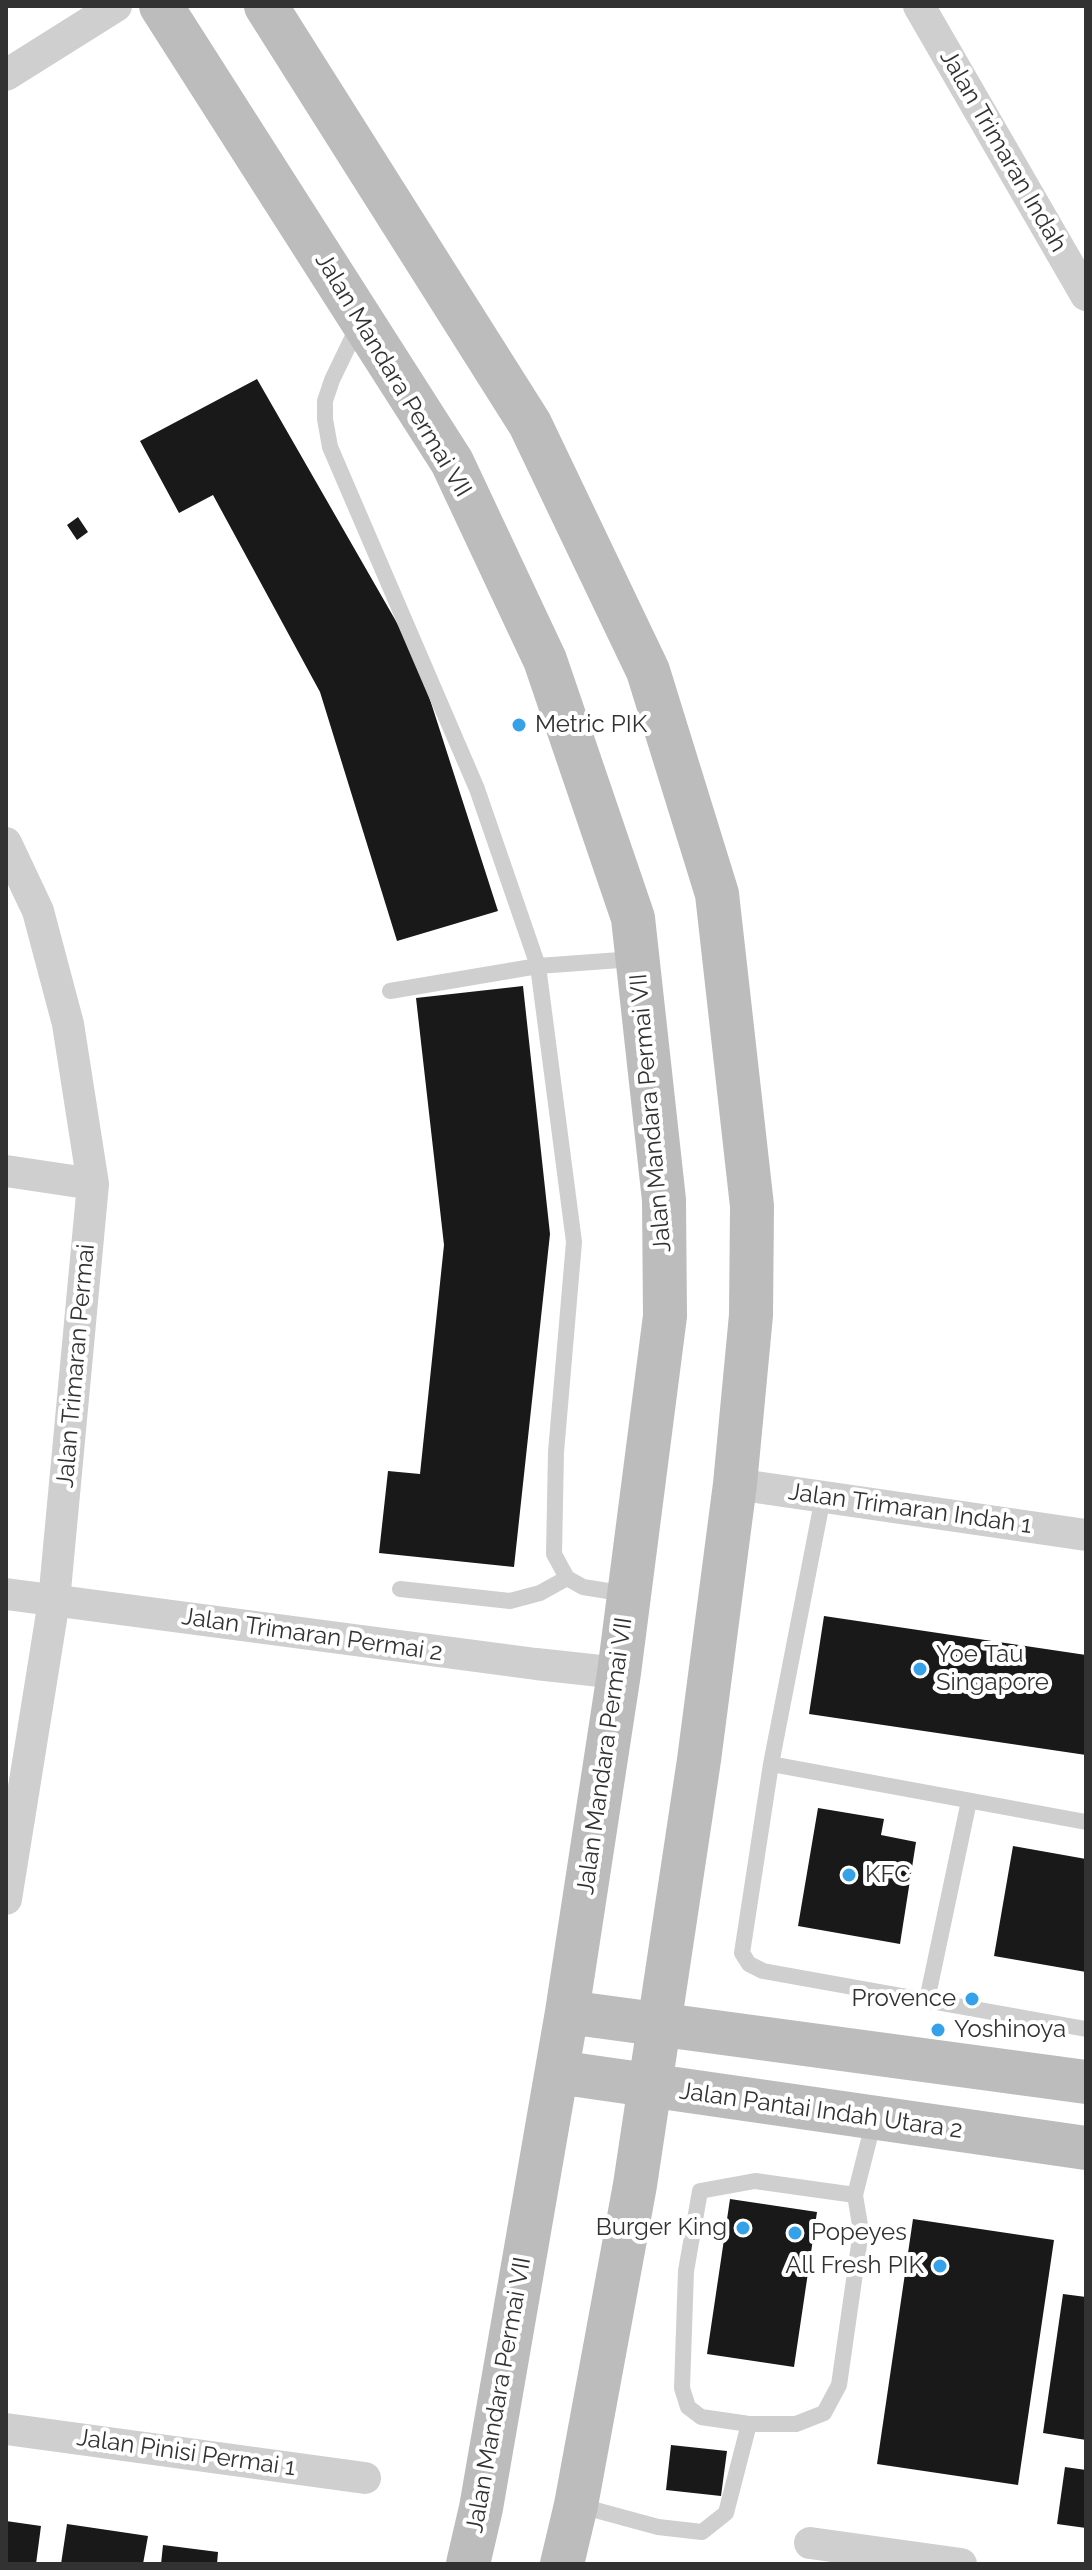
<!DOCTYPE html>
<style>
body{margin:0}
#map{position:relative;width:1092px;height:2570px;overflow:hidden;background:#fff;font-family:Raleway,sans-serif}
canvas{display:block}
.frame{position:absolute;inset:0;border:8px solid #323232;pointer-events:none}
</style>
<div id="map">
<canvas width="1092" height="2570"></canvas>
<div class="frame"></div>
</div>
<script>
const g = document.querySelector('canvas').getContext('2d');
g.lineJoin = 'round';
function fillPath(path, color) {
  g.fillStyle = color;
  g.fill(path, 'evenodd');
}
function shape(rows) {
  const path = new Path2D();
  for (const r of rows) {
    path.moveTo(r[0], r[1]);
    for (let i = 2; i < r.length; i += 2) path.lineTo(r[i], r[i + 1]);
  }
  return path;
}
function trace(path, color, width, dash) {
  g.strokeStyle = color;
  g.lineWidth = width;
  g.lineCap = dash ? 'butt' : 'round';
  g.setLineDash(dash || []);
  g.stroke(path);
}
function drawText(font, color, halo, rows, align = 'center') {
  g.font = font + ' Raleway,sans-serif';
  g.lineWidth = 8;
  g.setLineDash([]);
  g.textBaseline = 'middle';
  g.strokeStyle = halo;
  g.fillStyle = color;
  for (const [text, x, y, turn = 0] of rows) {
    g.save();
    g.translate(x, y);
    g.rotate((+turn || 0) * Math.PI / 180);
    g.textAlign = isNaN(turn) ? turn : align;
    if (halo) g.strokeText(text, 0, 0);
    g.fillText(text, 0, 0);
    g.restore();
  }
}
fillPath(shape([
 [257,379,416,656,498,911,397,941,320,692,213,495,179,513,140,441],
 [78,517,88,532,77,540,67,525],
 [523,986,550,1234,514,1567,379,1553,388,1471,420,1474,444,1245,416,998],
 [824,1616,1086,1655,1086,1755,809,1714],
 [818,1808,884,1819,881,1835,916,1842,900,1944,798,1926],
 [1013,1846,1086,1859,1086,1972,994,1956],
 [730,2199,817,2212,794,2367,707,2354],
 [913,2219,1054,2240,1018,2485,877,2464],
 [1063,2294,1086,2297,1086,2440,1043,2433],
 [671,2445,727,2451,721,2496,666,2490],
 [1065,2467,1086,2470,1086,2528,1057,2524],
 [6,2521,41,2526,36,2564,6,2564],
 [67,2524,148,2536,143,2564,61,2564],
 [163,2545,218,2552,217,2564,161,2564]
]), '#191919');
trace(shape([
 [358,326,332,380,325,401,325,419,330,447,477,789,538,966,574,1242,556,1452,554,1554,567,1578,583,1587,627,1594],
 [390,991,538,966,634,959],
 [823,1497,771,1764,742,1953,749,1964,763,1971,1086,2029],
 [400,1589,510,1601,540,1593,567,1578],
 [771,1764,1086,1822],
 [927,2000,969,1801],
 [749,2424,701,2417,688,2407,682,2388,686,2271,700,2191,755,2181,855,2195],
 [577,2505,658,2527,702,2532,726,2513,749,2424,796,2424,824,2413,839,2385,861,2231,855,2195,874,2120]
]), '#cfcfcf', 16);
trace(shape([
 [919,6,1086,295],
 [6,75,116,6],
 [6,843,38,911,68,1024,93,1184,54,1601,6,1899],
 [6,1171,93,1184],
 [735,1484,1086,1535],
 [6,1594,536,1664,619,1673],
 [6,2429,365,2478],
 [810,2543,961,2564]
]), '#cfcfcf', 32);
trace(shape([
 [161,6,452,462,545,660,633,918,664,1200,665,1316,619,1673,567,2012,481,2508,468,2564],
 [266,6,530,424,648,671,717,894,752,1206,751,1315,735,1484,699,1760,635,2185,576,2505,562,2564],
 [567,2012,1086,2082],
 [557,2072,1086,2148]
]), '#bcbcbc', 44);
for (const [x, y, r, color] of [
 [519,725,8,"#34a1e9"],
 [920,1669,8,"#34a1e9"],
 [849,1875,8,"#34a1e9"],
 [972,1999,8,"#34a1e9"],
 [938,2030,8,"#34a1e9"],
 [743,2228,8,"#34a1e9"],
 [795,2233,8,"#34a1e9"],
 [940,2266,8,"#34a1e9"]
]) {
  const dot = new Path2D();
  dot.arc(x, y, r, 0, 2 * Math.PI);
  g.fillStyle = color;
  g.fill(dot);
  trace(dot, '#fff', 3);
}
drawText('24px', '#323232', '#fff', [
 ["Jalan Trimaran Indah",1003,151,60],
 ["Jalan Mandara Permai VII",393,375,59],
 ["Jalan Mandara Permai VII",651,1113,-95],
 ["Jalan Trimaran Permai",76,1366,-85],
 ["Jalan Trimaran Indah 1",910,1509,8],
 ["Jalan Trimaran Permai 2",312,1635,8],
 ["Jalan Mandara Permai VII",605,1756,-82],
 ["Jalan Pantai Indah Utara 2",821,2111,8],
 ["Jalan Mandara Permai VII",499,2395,-80],
 ["Jalan Pinisi Permai 1",186,2453,8]
]);
drawText('24px', '#323232', '#fff', [
 ["Metric PIK",535,725],
 ["Yoe Tau",936,1655],
 ["Singapore",936,1683],
 ["KFC",865,1875],
 ["Provence",956,1999,"right"],
 ["Yoshinoya",954,2030],
 ["Burger King",727,2228,"right"],
 ["Popeyes",811,2233],
 ["All Fresh PIK",924,2266,"right"]
], 'left');
</script>
